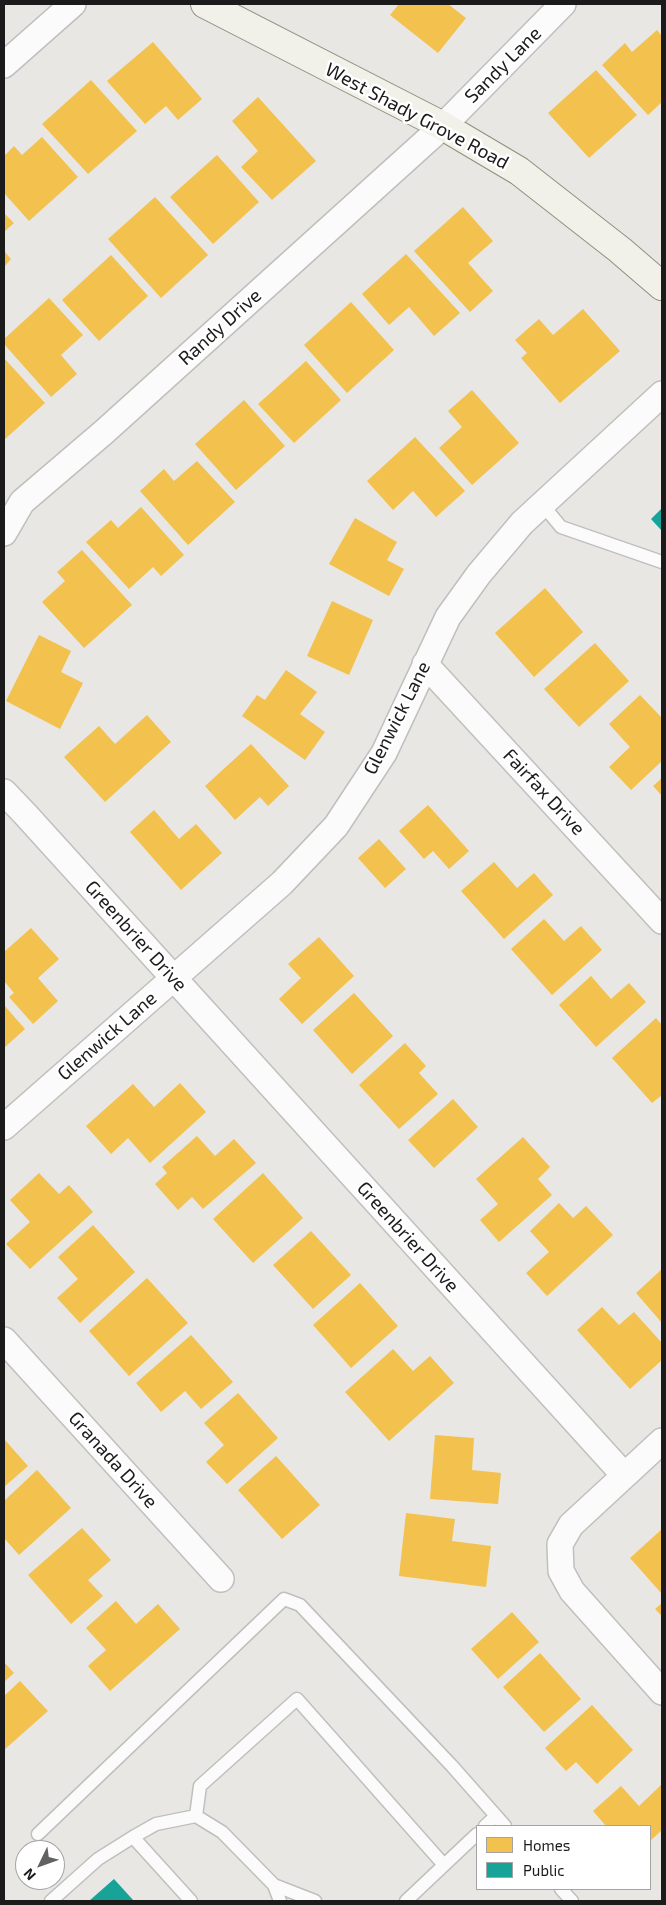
<!DOCTYPE html>
<style>
body{margin:0}
#map{position:relative;width:666px;height:1905px;overflow:hidden;background:#e9e7e3;font-family:"Exo 2",sans-serif}
canvas{display:block}
.frame{position:absolute;inset:0;border:5px solid #1b1b1b;pointer-events:none}
.legend{position:absolute;left:476px;top:1825px;width:175px;height:65px;box-sizing:border-box;background:#fff;border:1px solid #a4a4a4;margin:0;padding:6px 9px;list-style:none;font-size:15px;color:#1b1b1b}
.legend li{display:flex;align-items:center;gap:10px;height:25px}
.legend b{width:25px;border:1px solid #a4a4a4}
.north{position:absolute;left:15px;top:1840px;width:50px;height:50px;box-sizing:border-box;background:#fff;border:1px solid #a4a4a4;border-radius:50%;rotate:228deg;font-size:14px;font-weight:700;line-height:20px;text-align:center;color:#1b1b1b}
.north::after{content:'';display:block;margin:auto;width:18px;height:22px;background:#636261;clip-path:polygon(50% 0,100% 100%,50% 72%,0 100%)}
</style>
<div id="map">
<canvas width="666" height="1905"></canvas>
<div class="frame"></div>
<ul class="legend">
<li><b style="height:14px;background:#f2c14e"></b>Homes</li>
<li><b style="height:14px;background:#17a398"></b>Public</li>
</ul>
<div class="north">N</div>
</div>
<script>
const g = document.querySelector('canvas').getContext('2d');
g.lineJoin = 'round';
function fillPath(path, color) {
  g.fillStyle = color;
  g.fill(path, 'evenodd');
}
function shape(rows) {
  const path = new Path2D();
  for (const r of rows) {
    path.moveTo(r[0], r[1]);
    for (let i = 2; i < r.length; i += 2) path.lineTo(r[i], r[i + 1]);
  }
  return path;
}
function trace(path, color, width, dash) {
  g.strokeStyle = color;
  g.lineWidth = width;
  g.lineCap = dash ? 'butt' : 'round';
  g.setLineDash(dash || []);
  g.stroke(path);
}
function drawText(font, color, halo, rows, align = 'center') {
  g.font = font + ' "Exo 2",sans-serif';
  g.lineWidth = 5;
  g.setLineDash([]);
  g.textBaseline = 'middle';
  g.strokeStyle = halo;
  g.fillStyle = color;
  for (const [text, x, y, turn = 0] of rows) {
    g.save();
    g.translate(x, y);
    g.rotate((+turn || 0) * Math.PI / 180);
    g.textAlign = isNaN(turn) ? turn : align;
    if (halo) g.strokeText(text, 0, 0);
    g.fillText(text, 0, 0);
    g.restore();
  }
}
fillPath(shape([
 [399,4,448,4,466,18,438,53,390,15],
 [657,30,662,36,662,102,648,115,602,65,625,43,632,52],
 [153,42,202,99,178,120,166,106,145,124,107,81],
 [596,70,637,115,589,158,548,113],
 [91,80,137,131,88,174,42,124],
 [258,97,316,161,272,200,241,167,258,151,232,121],
 [42,137,78,177,29,221,4,193,4,156,14,146,22,155],
 [217,155,259,202,213,244,170,197],
 [155,197,208,255,161,298,108,239],
 [463,207,493,241,468,263,493,291,470,312,414,251],
 [4,213,14,223,4,232],
 [4,251,11,259,4,267],
 [406,254,460,313,434,336,409,307,389,325,362,294],
 [111,255,148,296,99,341,62,300],
 [49,298,83,335,61,355,77,374,51,397,4,344,4,339],
 [351,302,394,350,347,393,304,345],
 [583,309,620,351,560,403,521,358,527,353,515,340,539,319,553,335],
 [4,358,45,403,4,440],
 [306,361,341,400,294,443,258,404],
 [472,390,519,443,472,485,439,448,462,427,448,411],
 [244,400,285,446,236,490,195,444],
 [415,437,465,491,436,517,413,491,393,510,367,481],
 [197,461,235,502,188,545,140,491,164,469,174,481],
 [141,507,184,555,161,576,153,567,129,589,86,542,111,520,118,528],
 [355,518,397,542,387,560,404,569,389,596,329,564],
 [82,550,132,605,84,648,42,602,65,581,57,572],
 [545,588,583,632,534,677,495,633],
 [332,601,373,620,349,675,307,656],
 [39,635,71,651,61,672,83,683,60,729,6,701],
 [595,643,629,681,579,727,544,689],
 [286,670,317,692,300,714,325,732,305,760,242,716,257,695,265,700],
 [640,695,662,718,662,761,631,790,609,767,630,747,609,724],
 [147,715,171,742,105,802,64,757,99,726,115,744],
 [251,744,289,786,268,806,260,797,235,820,205,786],
 [662,778,662,796,653,786],
 [428,805,469,851,449,869,433,851,424,859,399,831],
 [154,810,179,839,196,824,222,853,181,890,130,832],
 [379,839,406,869,385,888,358,858],
 [494,862,517,888,534,873,553,895,504,939,461,891],
 [544,919,564,941,581,926,602,950,552,995,511,949],
 [31,928,59,959,38,978,58,1001,33,1024,9,997,14,993,4,981,4,952],
 [319,937,354,976,302,1024,279,999,301,978,288,964],
 [591,976,611,999,629,983,646,1002,596,1047,559,1005],
 [354,993,393,1036,352,1074,313,1030],
 [4,1005,25,1029,4,1048],
 [656,1018,662,1025,662,1095,652,1103,612,1058],
 [405,1043,426,1066,419,1073,438,1094,399,1129,359,1085],
 [180,1083,206,1112,150,1163,128,1138,111,1154,86,1126,133,1084,154,1107],
 [453,1099,478,1127,434,1168,408,1140],
 [197,1136,215,1156,234,1139,256,1163,203,1209,192,1197,178,1210,155,1184,167,1173,162,1167],
 [523,1137,550,1167,538,1179,552,1195,499,1242,480,1220,498,1204,476,1179],
 [39,1173,59,1194,69,1185,93,1212,30,1269,6,1244,30,1222,10,1200],
 [263,1173,303,1218,253,1263,213,1219],
 [559,1203,573,1218,586,1206,613,1235,547,1296,526,1273,549,1252,530,1231],
 [93,1225,135,1272,80,1323,57,1298,78,1279,58,1257],
 [311,1231,351,1275,313,1309,273,1265],
 [662,1269,662,1323,636,1293],
 [147,1278,188,1323,129,1376,89,1331],
 [360,1283,398,1326,351,1368,313,1325],
 [602,1307,619,1325,634,1312,662,1343,662,1360,630,1389,577,1330],
 [191,1335,233,1382,201,1409,185,1391,161,1412,136,1383],
 [393,1349,413,1371,430,1356,454,1383,389,1441,345,1392],
 [238,1393,278,1438,227,1484,206,1462,224,1445,204,1423],
 [435,1435,474,1438,472,1470,501,1473,498,1504,430,1499],
 [4,1439,28,1466,4,1487],
 [276,1456,320,1505,282,1539,238,1490],
 [37,1470,71,1508,19,1555,4,1538,4,1501],
 [406,1513,455,1519,452,1541,491,1546,486,1587,399,1576],
 [82,1528,111,1560,88,1580,103,1596,71,1624,28,1575],
 [662,1529,662,1594,630,1558],
 [116,1601,136,1624,158,1604,180,1629,110,1691,88,1666,106,1650,86,1628],
 [662,1603,662,1616,655,1609],
 [512,1612,539,1642,498,1679,471,1649],
 [540,1653,581,1699,544,1732,503,1687],
 [4,1662,14,1673,4,1682],
 [20,1681,48,1711,4,1750,4,1696],
 [592,1705,633,1750,597,1784,576,1762,566,1771,545,1748],
 [662,1784,662,1830,650,1841,650,1826,606,1826,593,1811,621,1786,639,1806]
]), '#f2c14e');
fillPath(shape([
 [662,508,662,531,651,519],
 [114,1879,134,1901,89,1901]
]), '#17a398');
const service = shape([
 [542,504,561,527,662,562],
 [196,1816,200,1786,297,1699,444,1865],
 [485,1826,496,1816],
 [38,1834,284,1599,300,1605,452,1766,505,1826],
 [133,1837,191,1901],
 [274,1885,280,1901],
 [561,1889,572,1901],
 [51,1901,98,1859,133,1837,156,1824,196,1816,222,1832,274,1885,315,1901],
 [406,1901,477,1834]
]);
const minor = shape([
 [4,65,73,4],
 [4,533,22,502,104,432,443,126,563,4],
 [425,664,662,921],
 [4,792,26,815,624,1475],
 [4,1127,282,883,336,826,384,753,448,617,479,574,522,523,662,394],
 [4,1340,221,1579],
 [662,1441,571,1525,560,1544,561,1571,572,1591,662,1692]
]);
const secondary = shape([
 [205,4,443,126,519,171,620,250,662,286]
]);
trace(service, '#c0bfbe', 15);
trace(minor, '#c0bfbe', 28);
trace(secondary, '#8f907e', 30);
trace(service, '#fcfbfb', 12);
trace(minor, '#fcfbfb', 25);
trace(secondary, '#f1f0e9', 28);
drawText('19px', '#1b1b1b', '#fff', [
 ["Sandy Lane",503,65,-45],
 ["West Shady Grove Road",417,116,28],
 ["Randy Drive",220,327,-42],
 ["Glenwick Lane",397,718,-63],
 ["Fairfax Drive",544,792,47],
 ["Greenbrier Drive",136,936,48],
 ["Glenwick Lane",107,1036,-41],
 ["Greenbrier Drive",408,1237,48],
 ["Granada Drive",113,1460,48]
]);
</script>
